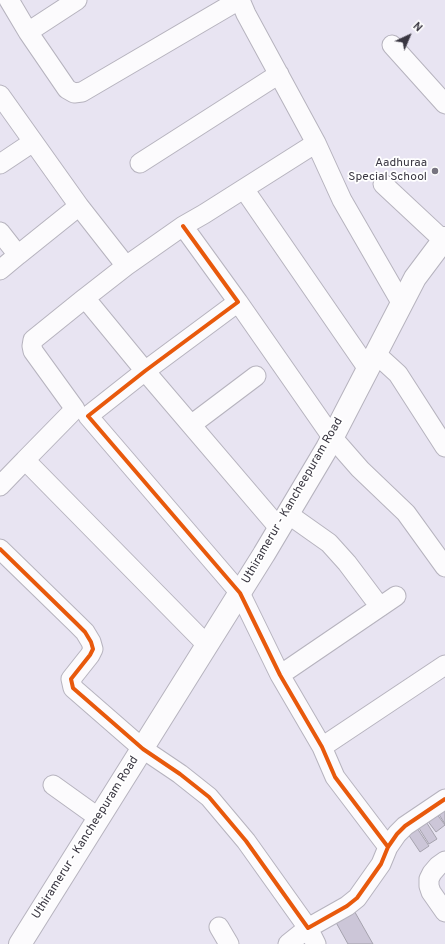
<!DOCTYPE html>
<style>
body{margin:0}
#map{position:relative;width:445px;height:944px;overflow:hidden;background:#e8e4f2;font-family:Overpass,sans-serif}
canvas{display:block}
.north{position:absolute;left:389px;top:16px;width:40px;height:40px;-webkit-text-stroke:3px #fff;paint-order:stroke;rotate:44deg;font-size:11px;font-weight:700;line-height:16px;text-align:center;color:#3a3742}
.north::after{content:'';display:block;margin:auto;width:14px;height:18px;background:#3a3742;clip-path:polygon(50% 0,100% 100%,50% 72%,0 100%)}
</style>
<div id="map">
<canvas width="445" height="944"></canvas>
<div class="north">N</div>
</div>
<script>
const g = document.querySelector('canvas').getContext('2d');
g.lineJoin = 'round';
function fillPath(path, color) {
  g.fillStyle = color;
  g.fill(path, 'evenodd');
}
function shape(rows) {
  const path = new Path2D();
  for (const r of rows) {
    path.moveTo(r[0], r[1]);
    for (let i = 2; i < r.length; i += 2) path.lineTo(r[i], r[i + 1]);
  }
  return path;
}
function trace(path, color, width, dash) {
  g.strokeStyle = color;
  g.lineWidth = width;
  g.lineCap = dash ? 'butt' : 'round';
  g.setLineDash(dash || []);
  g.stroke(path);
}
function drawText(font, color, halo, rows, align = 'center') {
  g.font = font + ' Overpass,sans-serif';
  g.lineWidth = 3.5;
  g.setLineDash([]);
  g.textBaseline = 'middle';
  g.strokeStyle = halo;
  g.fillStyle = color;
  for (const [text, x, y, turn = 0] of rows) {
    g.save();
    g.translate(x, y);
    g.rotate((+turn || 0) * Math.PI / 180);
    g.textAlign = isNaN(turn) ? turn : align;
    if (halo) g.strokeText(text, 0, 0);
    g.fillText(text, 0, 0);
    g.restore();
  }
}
const building = shape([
 [445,801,445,824,435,808,445,801],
 [433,809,445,825,436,832,424,816,433,809],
 [425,820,437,839,429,844,417,825,425,820],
 [415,825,429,846,420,852,406,831,415,825],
 [352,907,373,944,348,944,333,917,352,907]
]);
fillPath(building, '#ccc6d8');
trace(building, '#a5a2ad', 1);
const minor = shape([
 [9,0,28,32,77,0],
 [240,0,246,14,316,143,342,200,402,304],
 [28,32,67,89,74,93,82,92,239,0],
 [392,45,445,104],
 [0,95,79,206],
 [140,163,279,74],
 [0,164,33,142],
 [383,184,443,240],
 [244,189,368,369],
 [183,226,238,302,145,371,88,416,240,593,280,675,322,747,335,777,388,847],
 [0,232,18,255,79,206,126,266,85,298,145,371,279,528],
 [126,266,183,226,204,214,316,143],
 [0,270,18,255],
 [85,298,33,340,32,346,33,351,75,409,25,460,207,645],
 [238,302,332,437,360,469,406,513,445,567],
 [375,353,398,374,445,447],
 [191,425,256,376],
 [0,486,25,460],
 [288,514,329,543,347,563,380,607],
 [0,549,77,624,85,632,91,642,93,649,90,655,71,679,73,688,143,749,180,774,209,797,246,841,308,928,347,906,357,898,381,864,388,847,397,834,405,826,445,799],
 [280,675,396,596],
 [322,747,445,665],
 [53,785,99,818],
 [445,861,438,866,432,873,429,879,429,886,431,892,445,912],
 [219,927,229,944],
 [288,944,308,928,316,944]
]);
const major = shape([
 [20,944,264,554,327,448,415,278,445,238]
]);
trace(minor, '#b6b3be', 21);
trace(major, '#b6b3be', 24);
trace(minor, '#fcfbfd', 19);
trace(major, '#fcfbfd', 22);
trace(shape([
 [183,226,238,302,145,371,88,416,240,593,280,675,322,747,335,777,388,847],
 [0,549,77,624,85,632,91,642,93,649,90,655,71,679,73,688,143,749,180,774,209,797,246,841,308,928,347,906,357,898,381,864,388,847,397,834,405,826,445,799]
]), '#e8590c', 4);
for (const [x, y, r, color] of [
 [435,171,4,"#777480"]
]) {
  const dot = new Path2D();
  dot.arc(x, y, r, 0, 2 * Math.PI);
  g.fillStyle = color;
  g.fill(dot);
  trace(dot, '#fff', 1.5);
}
drawText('12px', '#3a3742', '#fff', [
 ["Aadhuraa",427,164],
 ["Special School",427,178]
], 'right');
drawText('12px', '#3a3742', '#fff', [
 ["Uthiramerur - Kancheepuram Road",293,501,-60],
 ["Uthiramerur - Kancheepuram Road",86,838,-58]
]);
</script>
